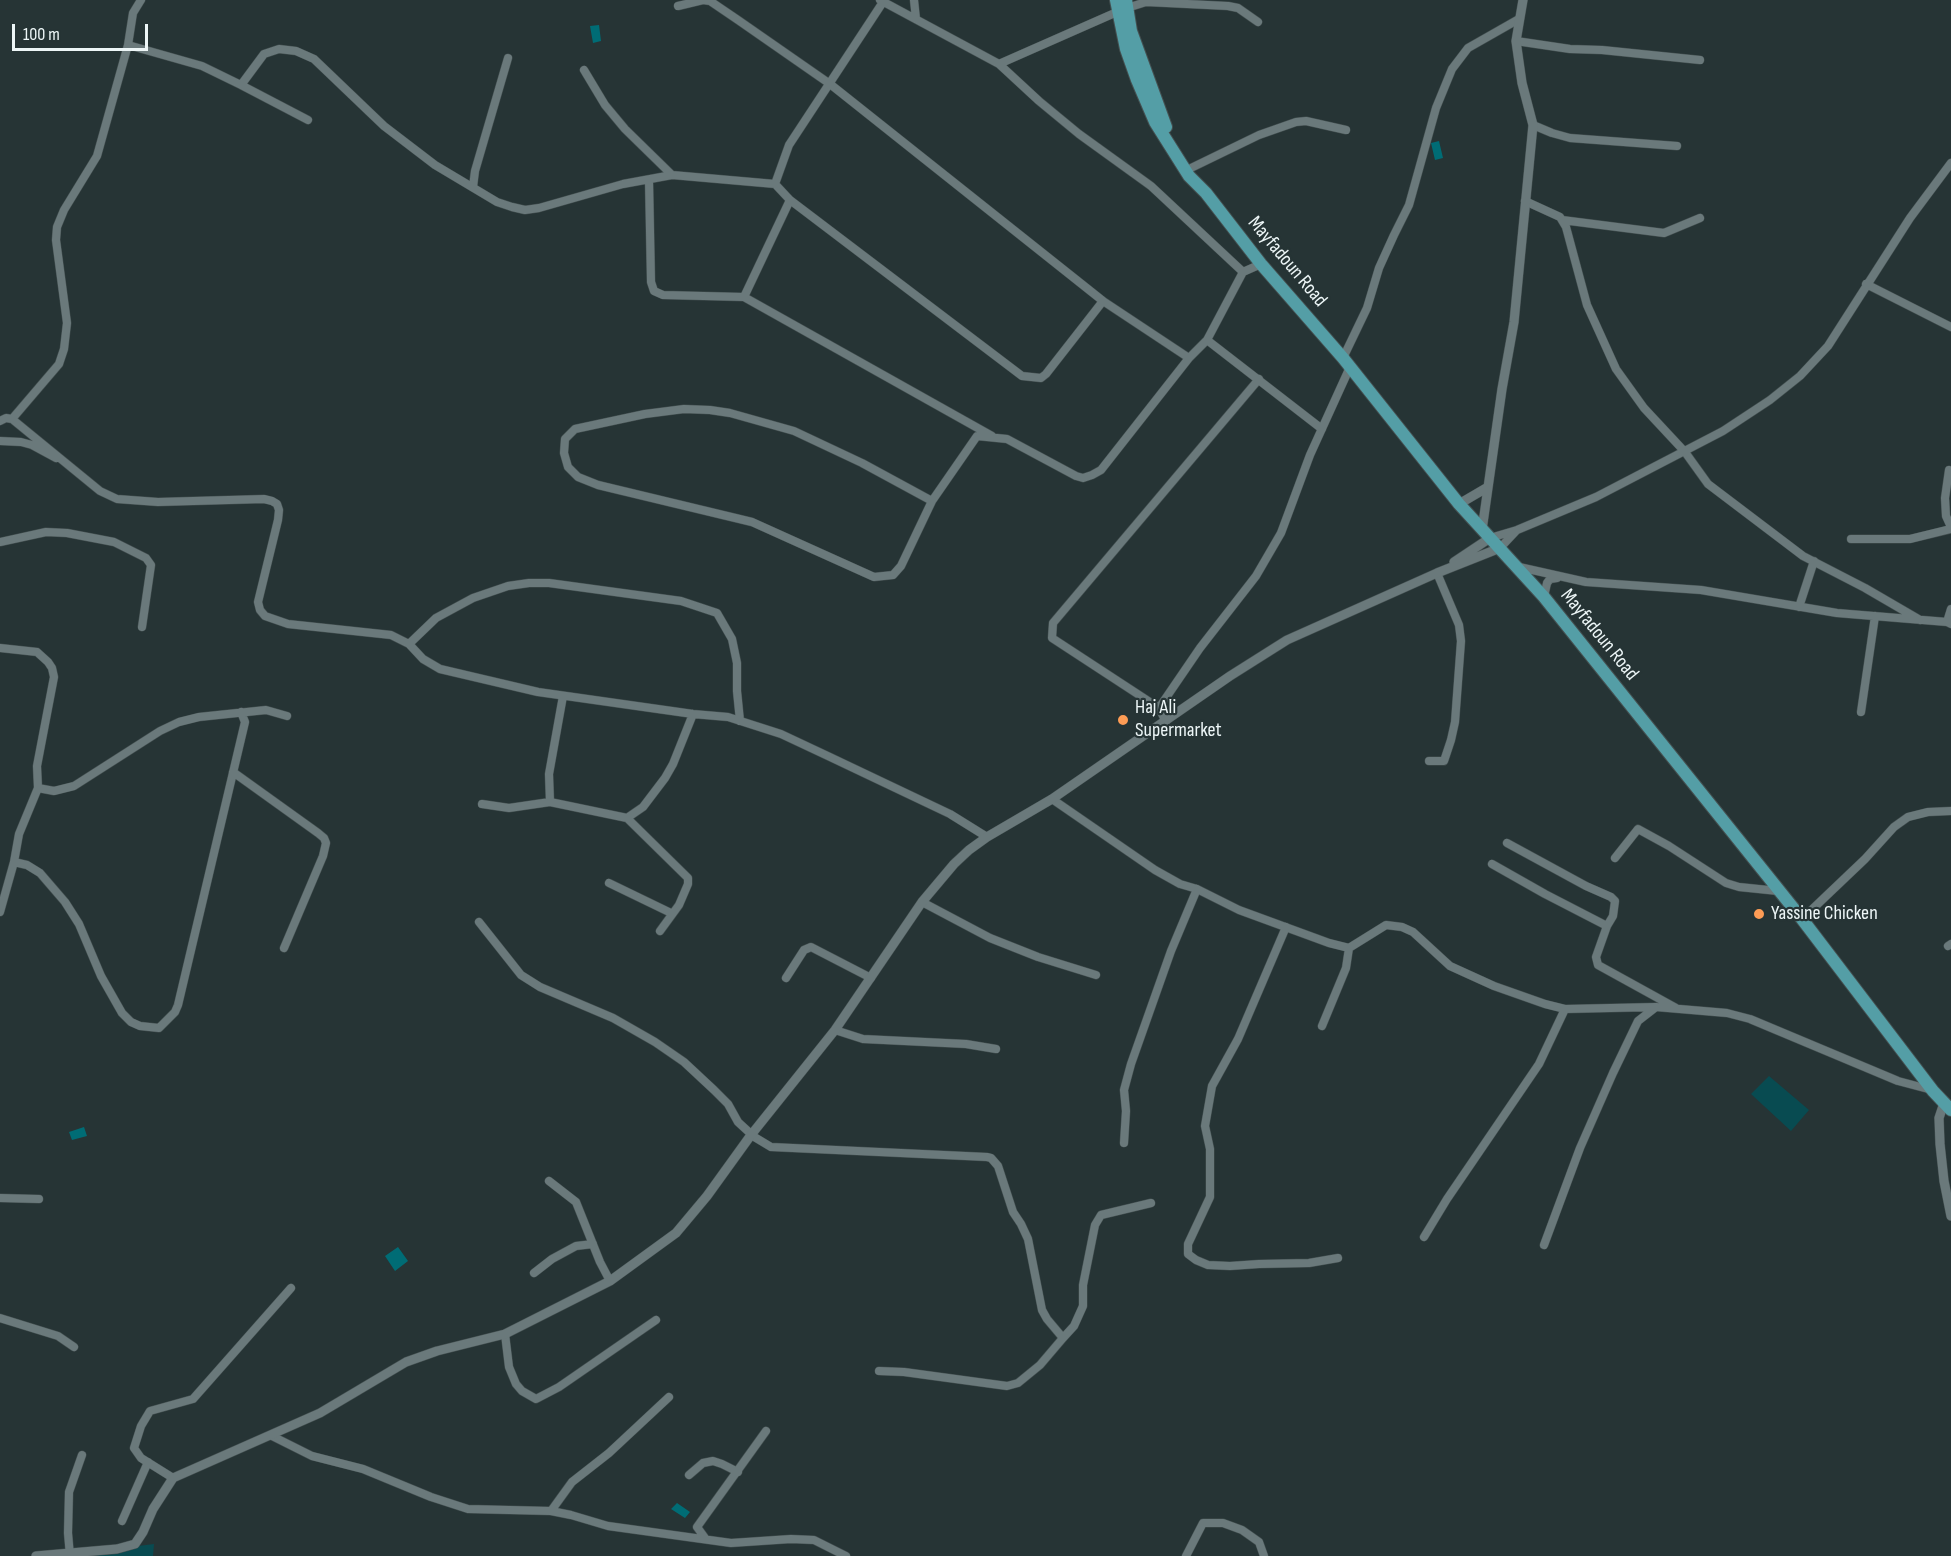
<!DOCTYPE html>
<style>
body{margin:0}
#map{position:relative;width:1951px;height:1556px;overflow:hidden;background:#263435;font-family:"Sofia Sans Condensed",sans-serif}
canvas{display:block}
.scale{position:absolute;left:12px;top:24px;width:136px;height:27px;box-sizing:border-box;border:3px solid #edf6f7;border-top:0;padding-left:8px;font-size:18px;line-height:21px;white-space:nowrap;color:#edf6f7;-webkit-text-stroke:4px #263435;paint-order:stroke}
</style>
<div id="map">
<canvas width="1951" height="1556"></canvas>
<div class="scale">100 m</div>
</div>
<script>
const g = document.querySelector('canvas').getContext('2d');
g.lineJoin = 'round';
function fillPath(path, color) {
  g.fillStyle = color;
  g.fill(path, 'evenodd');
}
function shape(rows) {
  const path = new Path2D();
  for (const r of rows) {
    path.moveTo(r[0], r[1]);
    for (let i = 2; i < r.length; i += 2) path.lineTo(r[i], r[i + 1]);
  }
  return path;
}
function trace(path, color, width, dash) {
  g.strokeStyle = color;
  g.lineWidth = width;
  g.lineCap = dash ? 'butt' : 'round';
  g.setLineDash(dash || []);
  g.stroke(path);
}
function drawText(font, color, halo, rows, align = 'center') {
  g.font = font + ' "Sofia Sans Condensed",sans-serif';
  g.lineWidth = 4.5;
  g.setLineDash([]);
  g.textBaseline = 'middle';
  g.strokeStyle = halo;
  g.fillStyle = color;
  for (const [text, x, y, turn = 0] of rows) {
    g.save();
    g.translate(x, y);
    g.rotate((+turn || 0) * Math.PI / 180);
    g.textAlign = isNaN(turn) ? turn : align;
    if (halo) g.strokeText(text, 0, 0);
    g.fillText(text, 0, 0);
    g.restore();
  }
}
fillPath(shape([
 [1769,1076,1809,1110,1791,1131,1751,1094],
 [154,1544,153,1556,57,1556,146,1545]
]), '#084b51');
fillPath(shape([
 [599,25,601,41,593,43,590,26],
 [1439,141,1443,158,1435,160,1431,143],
 [84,1127,87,1136,72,1140,69,1132],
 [398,1247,408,1261,395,1271,385,1256],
 [677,1503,690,1512,685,1518,671,1509]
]), '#006c75');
const minor = shape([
 [880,0,999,64],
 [914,0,916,19],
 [1127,8,1146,2,1228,6,1238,8,1258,22],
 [1117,12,999,64,1039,101,1079,134,1151,186,1243,272],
 [1516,41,1570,49,1602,50,1700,60],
 [128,45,202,66,241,85,264,54,279,49,296,51,314,59,384,126,435,165,497,202,512,207,525,210,539,208,623,184,672,175],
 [584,70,605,105,625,129,672,175,775,184,790,200,1022,376,1041,378,1046,374,1103,301,830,84,738,20,710,1,703,0,678,6],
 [241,85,308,120],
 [1533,125,1552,133,1570,138,1677,146],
 [1191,168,1259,135,1296,122,1306,121,1346,130],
 [649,180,651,282,654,291,663,295,744,297],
 [775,184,789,145,883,2],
 [473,187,475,171,508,58],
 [790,200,744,297,992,436],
 [1525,201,1560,217,1566,227,1587,305,1616,369,1644,408,1685,452,1708,484,1803,556,1865,588,1920,620],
 [1562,220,1664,233,1700,218],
 [1866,284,1951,327],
 [1103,301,1189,358],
 [1207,340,1243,272,1261,264],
 [1343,358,1367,308,1379,268,1394,235,1409,205,1436,108,1452,69,1468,48,1519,19],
 [12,419,59,364,64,349,67,323,56,240,57,227,64,210,97,156,128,45,133,13,141,0],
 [0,421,6,418,12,419,100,491,117,499,158,502,264,499,272,501,277,504,279,510,278,520,258,602,260,610,265,616,288,624,391,635,409,644,423,659,440,669,538,692,693,714,728,717,781,734,830,757,950,814,987,837],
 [0,441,21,442,32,445,56,458],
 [1949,470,1945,498,1946,516,1951,527],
 [932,501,862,463,794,431,730,413,710,410,684,409,645,414,575,429,565,439,564,453,568,467,578,477,598,485,752,522,874,577,893,575,901,566,932,501,977,436,1007,439,1076,476,1083,478,1092,475,1101,470,1189,358,1207,340,1322,429],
 [1490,538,1517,530,1596,497,1723,431,1770,400,1800,376,1828,346,1910,218,1951,163],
 [1851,539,1910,539,1951,529],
 [0,542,46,532,67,533,114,542,146,558,151,565,142,627],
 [1500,548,1516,531],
 [1519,567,1586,582,1701,590,1837,613,1947,622,1951,624],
 [1544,597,1547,583,1550,579,1557,578],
 [1799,607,1814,561],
 [1947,622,1951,609],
 [409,644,436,618,473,598,508,586,529,583,549,583,681,601,717,613,732,639,737,663,737,691,740,721],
 [0,648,37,652,48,662,52,668,54,677,37,766,38,788,19,834,14,862,0,912],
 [563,696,549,774,550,802,627,818,643,807,665,778,673,764,693,714],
 [1159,708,1200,648,1256,576,1281,533,1310,455,1350,367],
 [1861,712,1875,616],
 [1166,722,1159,708,1052,638,1053,623,1259,379],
 [1429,761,1444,761,1451,740,1455,722,1461,641,1459,625,1437,573],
 [233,772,318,833,324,838,326,843,323,856,284,948],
 [38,788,54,791,74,786,160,731,179,722,199,717,266,710,287,716],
 [1052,799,1155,870,1180,884,1197,889,1239,910,1329,943,1349,948,1386,925,1402,927,1413,932,1450,966,1494,986,1545,1004,1565,1009,1656,1007],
 [482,804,509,808,550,802],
 [627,818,688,878,688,884,679,905,660,931],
 [1507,843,1586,886,1611,897,1615,901,1613,916,1607,926],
 [1615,858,1638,829,1669,846,1726,883,1739,887,1778,891],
 [14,862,27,865,40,873,65,902,79,924,101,976,122,1013,131,1022,140,1026,159,1028,175,1012,178,1005,245,722,241,712],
 [1492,864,1545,894,1607,926,1596,957,1598,965,1676,1008],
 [609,883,671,913],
 [922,902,990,938,1038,957,1096,975],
 [1802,919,1865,859,1894,827,1908,817,1928,812,1951,811],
 [479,922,521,975,540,987,613,1018,655,1042,684,1062,714,1090,728,1104,738,1122,751,1134],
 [1286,927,1238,1039,1212,1086,1205,1126,1210,1149,1210,1197,1188,1244,1188,1254,1196,1260,1208,1265,1230,1266,1259,1264,1309,1263,1338,1258],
 [1948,946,1951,944],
 [786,978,804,950,811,947,871,978],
 [1322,1026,1346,968,1349,948],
 [835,1030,863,1039,966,1044,996,1049],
 [751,1135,771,1147,987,1157,991,1158,998,1166,1013,1212,1021,1224,1028,1239,1042,1310,1047,1319,1063,1338,1040,1365,1018,1383,1007,1386,904,1372,879,1371],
 [1124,1143,1126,1111,1124,1090,1131,1064,1171,951,1197,889],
 [549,1181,576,1202,600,1262,610,1281],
 [0,1198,39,1199],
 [1424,1237,1447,1199,1539,1064,1565,1009],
 [1544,1245,1580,1148,1613,1073,1638,1021,1656,1007,1727,1013,1750,1019,1898,1081,1932,1090],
 [534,1273,552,1259,576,1246,593,1244],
 [0,1318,58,1336,74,1347],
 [505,1334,509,1367,516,1384,522,1391,536,1399,559,1387,656,1320],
 [1063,1338,1074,1326,1083,1306,1083,1285,1095,1225,1101,1215,1151,1203],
 [272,1436,312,1456,363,1469,431,1497,468,1509,551,1511,571,1515,608,1526,731,1543,791,1539,814,1540,846,1556],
 [689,1475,703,1463,713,1461,722,1464,738,1472],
 [173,1478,141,1458,134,1448,141,1426,150,1411,193,1399,291,1288],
 [551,1511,572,1482,609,1453,669,1397],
 [122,1521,148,1462],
 [705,1538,697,1527,766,1431],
 [70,1556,68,1533,69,1492,82,1455],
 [1186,1556,1203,1523,1223,1523,1242,1530,1259,1542,1264,1556]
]);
const tertiary = shape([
 [1459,504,1488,487],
 [1482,530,1502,389,1514,322,1533,125,1522,83,1516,41,1523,0],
 [1454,562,1490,538],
 [1944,1103,1939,1118,1940,1144,1944,1181,1951,1216],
 [36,1556,117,1549,135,1544,143,1532,153,1509,173,1478,320,1413,406,1362,437,1351,505,1334,610,1281,676,1233,707,1196,751,1135,835,1030,922,902,954,864,969,850,987,837,1052,799,1230,676,1287,640,1437,573,1500,548]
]);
const primary = shape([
 [1116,0,1126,49,1137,80,1155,122,1189,176,1206,193,1261,264,1343,358,1459,504,1544,597,1802,919,1933,1091,1951,1110],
 [1126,0,1131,31,1166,127]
]);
trace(minor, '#445051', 9);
trace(tertiary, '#445051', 10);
trace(primary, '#445051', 14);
trace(minor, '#6a797b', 8);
trace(tertiary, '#6a797b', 9);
trace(primary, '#549ea6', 12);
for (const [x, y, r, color] of [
 [1123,720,6,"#fd9c55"],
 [1759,914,6,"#fd9c55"]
]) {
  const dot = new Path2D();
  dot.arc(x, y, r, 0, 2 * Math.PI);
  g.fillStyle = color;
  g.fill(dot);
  trace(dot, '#263435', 2);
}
drawText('20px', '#edf6f7', '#263435', [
 ["Mayfadoun Road",1287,262,50],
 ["Mayfadoun Road",1599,635,51]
]);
drawText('20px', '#edf6f7', '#263435', [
 ["Haj Ali",1135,708],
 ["Supermarket",1135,731],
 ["Yassine Chicken",1771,914]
], 'left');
</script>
